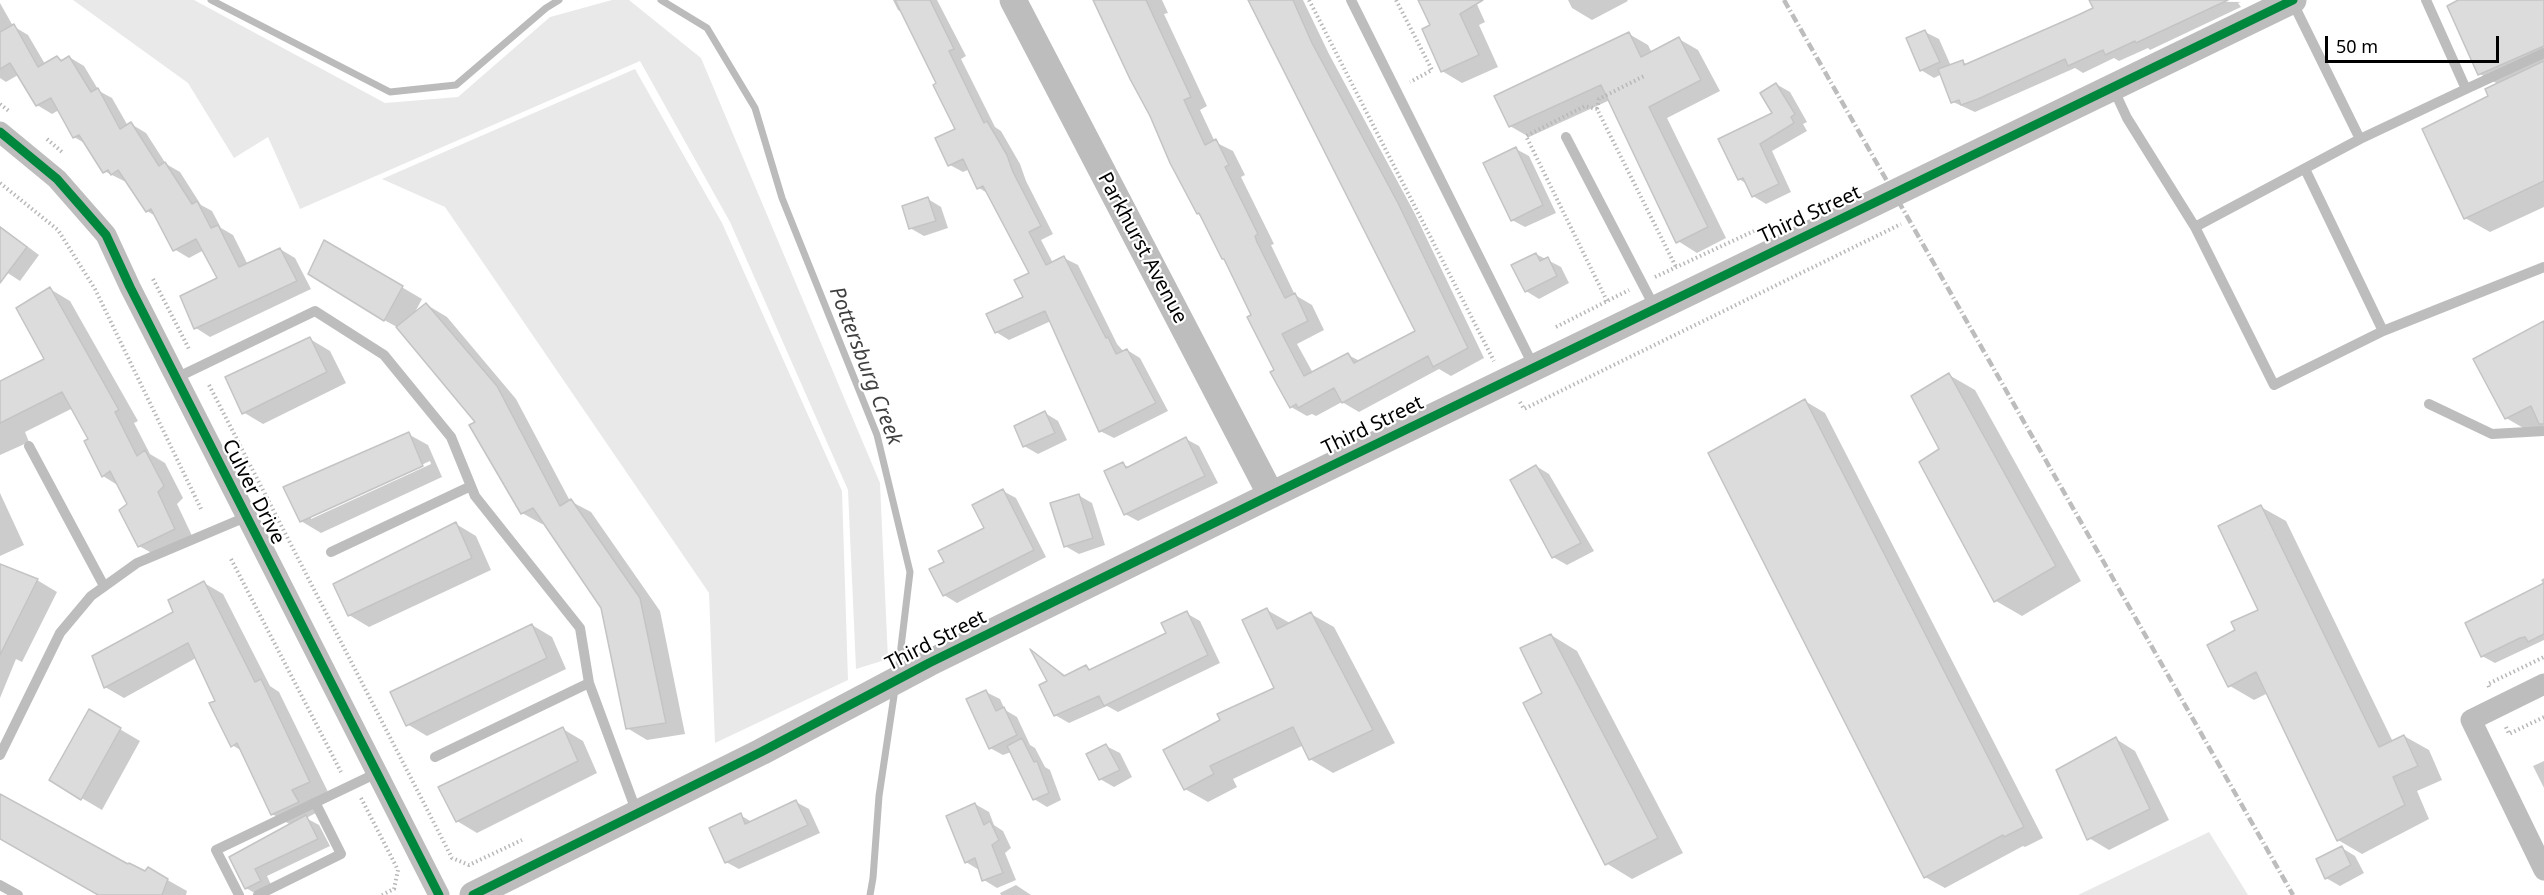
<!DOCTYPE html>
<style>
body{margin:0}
#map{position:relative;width:2544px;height:895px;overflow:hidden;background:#fff;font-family:"Noto Sans",sans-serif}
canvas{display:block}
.scale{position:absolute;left:2325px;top:36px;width:174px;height:27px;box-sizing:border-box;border:3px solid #000;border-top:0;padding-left:8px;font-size:18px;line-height:21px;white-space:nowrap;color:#000;-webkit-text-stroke:4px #fff;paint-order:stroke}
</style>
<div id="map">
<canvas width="2544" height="895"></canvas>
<div class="scale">50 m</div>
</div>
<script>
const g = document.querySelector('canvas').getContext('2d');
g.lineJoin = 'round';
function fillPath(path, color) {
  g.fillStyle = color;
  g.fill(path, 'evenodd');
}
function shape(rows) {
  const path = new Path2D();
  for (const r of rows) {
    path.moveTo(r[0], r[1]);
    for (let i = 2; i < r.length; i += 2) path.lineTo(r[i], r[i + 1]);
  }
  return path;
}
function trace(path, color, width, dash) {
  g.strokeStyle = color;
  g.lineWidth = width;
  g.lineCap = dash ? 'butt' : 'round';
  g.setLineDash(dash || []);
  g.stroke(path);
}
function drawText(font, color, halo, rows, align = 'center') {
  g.font = font + ' "Noto Sans",sans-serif';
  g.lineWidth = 4.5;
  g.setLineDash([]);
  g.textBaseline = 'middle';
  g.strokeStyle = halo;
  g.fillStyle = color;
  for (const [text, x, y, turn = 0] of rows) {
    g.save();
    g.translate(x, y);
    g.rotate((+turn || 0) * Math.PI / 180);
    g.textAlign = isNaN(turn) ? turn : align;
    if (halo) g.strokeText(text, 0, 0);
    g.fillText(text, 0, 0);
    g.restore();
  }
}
fillPath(shape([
 [73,0,194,0,385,103,458,97,550,17,612,0,629,0,701,58,880,483,888,659,856,669,848,490,730,222,640,61,300,209,268,137,234,158,188,83],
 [635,69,722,223,842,491,848,680,715,743,709,593,445,207,382,179],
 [2209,832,2248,895,2078,895]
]), '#e9e9e9');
fillPath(shape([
 [893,0,937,0,966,56,961,59,995,127,1001,131,1020,164,1026,181,1053,234,1041,240,1053,263,1064,258,1078,265,1117,344,1124,352,1127,350,1140,358,1168,411,1114,438,1100,431,1051,321,1009,340,996,332,1025,298,1031,274,989,194,979,188,970,169,963,172,950,165,957,129,938,84,903,13,898,10],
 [1094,0,1162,0,1168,13,1164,14,1207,106,1200,110,1215,142,1233,151,1245,175,1241,177,1274,244,1271,245,1295,295,1312,305,1324,330,1297,344,1313,373,1348,355,1360,361,1417,331,1249,0,1303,0,1329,54,1415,214,1484,358,1451,376,1439,369,1359,412,1342,402,1316,416,1312,414,1307,416,1291,407,1253,316,1226,260,1198,213],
 [1419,0,1475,0,1485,22,1479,25,1498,67,1462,83,1442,71,1432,25],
 [1568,0,1627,0,1628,1,1592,20,1572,8],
 [2091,0,2241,2,2238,3,2241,7,2150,50,2148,48,2119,61,2114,58,2083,73,2075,68,1975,112,1953,102,1942,74,1934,78,1921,70,1925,32,1939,39,1951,66,1963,62,1968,65,2095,9],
 [2462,0,2544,0,2544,207,2490,232,2465,218,2490,97,2498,84,2480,74],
 [0,3,13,26,28,35,45,64,57,57,64,61,69,57,84,66,99,91,112,98,128,126,131,124,146,133,166,164,180,172,201,205,212,211,221,228,233,235,248,265,280,249,295,258,311,289,210,337,196,328,219,279,204,250,189,258,174,249,157,217,147,211,126,182,104,171,88,145,74,137,59,110,52,114,37,105,18,75,6,82,0,78],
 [1629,34,1648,45,1652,53,1679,39,1698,50,1720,91,1667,118,1726,238,1697,253,1678,241,1610,100,1529,137,1510,126],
 [1776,84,1790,92,1807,122,1803,124,1807,131,1772,151,1791,192,1766,204,1753,196,1747,184,1739,179,1774,114],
 [1516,149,1529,156,1556,213,1525,227,1512,220],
 [928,199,941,207,948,228,924,236,910,228],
 [0,226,39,255,20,281,0,268],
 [325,242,422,299,413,316,427,305,447,317,516,399,570,501,591,512,660,611,685,734,647,740,627,728,602,608,545,523,542,524,522,513,477,422,397,327,384,320],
 [1536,254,1561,267,1569,283,1539,299,1526,291],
 [50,289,70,301,138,421,134,423,150,454,165,463,183,498,177,504,194,540,159,557,139,546,129,505,119,486,103,476,90,439,73,408,25,432,29,442,0,455,0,383,46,359],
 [2544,323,2544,427,2532,433,2506,418],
 [310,339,330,351,346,383,263,424,243,412],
 [1949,375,1975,390,2081,581,2022,616,1996,601,1921,462,1941,450],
 [1805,401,1825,413,2043,838,2025,847,2023,846,1945,888,1925,877],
 [1045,413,1058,421,1067,440,1038,454,1024,446],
 [408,434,428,445,442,477,321,533,301,521],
 [430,461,431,464,311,519,311,516],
 [1186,439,1199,446,1218,483,1138,521,1125,514,1123,464,1130,468],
 [1536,466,1549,474,1594,551,1567,565,1553,557],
 [1003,491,1016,498,1046,557,957,603,944,595,946,563,986,529],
 [0,493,24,545,0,556],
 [1078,495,1092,503,1105,545,1079,554,1065,546],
 [2261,507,2286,521,2393,742,2404,736,2429,750,2442,780,2417,791,2429,819,2362,854,2338,840,2268,693,2254,700,2230,686,2236,631,2260,611],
 [456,524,476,536,491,570,369,627,349,615],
 [0,576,37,580,57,592,22,662,16,659,0,698],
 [2544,578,2544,640,2495,663,2482,656,2544,585,2541,580],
 [204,583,223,594,270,686,279,692,328,792,316,813,306,818,319,825,330,846,267,876,273,889,258,895,246,888,231,857,291,825,272,814,242,751,232,745,217,701,196,658,124,698,105,687],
 [1267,610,1290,623,1311,614,1334,627,1395,743,1333,773,1310,759,1304,745,1233,779,1237,787,1208,802,1185,789,1222,720,1276,688],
 [1186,613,1200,621,1220,663,1118,712,1107,706,1069,723,1055,715,1049,682,1034,652,1066,676,1086,667,1092,670,1168,633],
 [532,625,552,637,566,669,427,736,407,724],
 [1551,635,1577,651,1683,853,1632,879,1606,863,1544,694],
 [986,692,1000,699,1005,710,1017,717,1030,745,1035,748,1045,767,1050,770,1061,800,1047,807,1034,799,1011,752,1003,755,990,748],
 [89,711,140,741,102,810,51,780],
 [563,729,583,741,597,773,477,833,457,821],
 [2116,739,2135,751,2169,820,2109,850,2089,838],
 [1106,746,1120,753,1132,777,1114,787,1100,779],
 [2544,761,2544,788,2533,766],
 [0,798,128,866,146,873,148,869,187,891,186,895,100,895,0,838],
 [796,802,809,809,820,833,739,869,726,862,740,815,752,822],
 [975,804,989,812,994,825,1003,831,1011,848,1005,853,1016,880,997,888,984,880,979,870,966,862],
 [2342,848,2355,856,2364,873,2340,886,2326,878],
 [1016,885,1031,895,1001,895,1000,893]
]), '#0003');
trace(shape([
 [211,0,390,92,456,85,546,8,559,0],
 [661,0,707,28,755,108,782,198,877,435,910,572,898,672],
 [870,895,873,878,879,796,895,689]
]), '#bbb', 7);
const building = shape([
 [895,0,930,0,954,49,949,51,984,123,987,121,1007,155,1013,172,1041,226,1029,232,1046,265,1064,256,1106,338,1108,337,1116,354,1127,349,1156,403,1099,432,1045,311,995,333,986,314,1023,297,1014,280,1029,273,983,186,977,189,963,159,948,166,935,138,955,129,933,85,936,83,895,0],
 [1093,0,1146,0,1191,97,1184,100,1205,145,1216,139,1229,165,1225,167,1258,234,1255,236,1257,242,1285,298,1295,293,1308,321,1282,334,1304,376,1348,353,1354,363,1415,331,1248,0,1293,0,1312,43,1398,203,1468,348,1433,367,1428,356,1342,403,1334,388,1298,408,1296,404,1290,408,1270,372,1274,370,1247,317,1251,315,1224,259,1222,259,1199,213,1197,214,1170,163,1150,116,1130,79,1093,0],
 [1418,0,1483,0,1460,14,1479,55,1441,72,1422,29,1430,25,1418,0],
 [2089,0,2228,0,2136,43,2135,41,2105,55,2103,50,2068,66,2065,59,1978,99,1961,105,1959,100,1951,103,1938,69,1963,60,1964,65,2078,15,2093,8,2089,0],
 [2458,0,2544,0,2544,46,2478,75,2447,6,2458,0],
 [14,24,38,67,57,56,61,61,69,56,91,92,98,88,120,129,131,122,159,166,165,162,192,204,197,201,211,228,218,225,239,267,280,248,297,281,194,329,180,296,217,278,196,239,173,251,151,209,146,212,118,170,111,175,108,170,103,173,79,135,73,138,51,98,36,106,10,63,0,69,0,32,14,24],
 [1925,30,1940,62,1920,71,1906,38,1925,30],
 [1629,32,1641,57,1679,37,1701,80,1649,107,1708,227,1676,243,1601,85,1509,127,1494,96,1629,32],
 [2544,61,2544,181,2464,219,2422,129,2488,96,2485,89,2544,61],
 [1776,83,1795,114,1791,117,1794,123,1760,144,1779,184,1752,197,1743,178,1738,180,1718,139,1772,113,1760,93,1776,83],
 [1516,147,1543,205,1511,221,1483,163,1516,147],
 [928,197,936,221,909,229,902,206,928,197],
 [0,227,27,247,0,283,0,227],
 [324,240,403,286,384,321,308,274,324,240],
 [1536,253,1540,261,1548,257,1557,276,1525,292,1511,265,1536,253],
 [50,287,119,410,115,412,137,456,145,450,164,486,158,492,175,529,138,547,119,510,127,504,110,471,102,477,84,441,88,439,62,392,0,423,0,381,44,359,16,308,50,287],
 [426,303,497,386,560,506,571,499,640,598,666,723,626,729,601,608,533,508,521,514,469,425,475,422,396,327,426,303],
 [2544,321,2544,424,2539,424,2531,406,2505,419,2473,359,2544,321],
 [310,337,327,372,242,414,225,377,310,337],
 [1949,373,2056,566,1994,602,1919,462,1939,449,1911,396,1949,373],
 [1805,399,2024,827,2004,837,2003,835,1924,878,1708,453,1805,399],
 [1045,411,1055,433,1023,447,1014,426,1045,411],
 [409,432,423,466,300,522,283,487,409,432],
 [1186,437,1205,476,1124,515,1104,471,1123,462,1126,468,1186,437],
 [1536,465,1581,543,1552,558,1510,480,1536,465],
 [1003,489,1034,550,943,596,929,569,944,562,938,551,984,528,972,505,1003,489],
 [1079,494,1093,538,1064,547,1050,503,1079,494],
 [2261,505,2379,747,2404,735,2418,766,2393,777,2405,805,2337,841,2256,672,2228,687,2207,645,2235,630,2231,622,2258,610,2218,526,2261,505],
 [456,522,472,558,348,616,333,584,456,522],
 [0,564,38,579,0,655,0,564],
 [204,581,255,682,261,679,310,782,292,790,299,802,271,815,237,743,231,747,209,703,215,701,188,643,104,688,92,656,173,612,168,600,204,581],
 [2544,583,2544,634,2528,642,2525,637,2520,638,2481,657,2465,623,2544,583],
 [1267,608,1277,629,1311,612,1373,730,1309,760,1293,727,1210,766,1214,774,1184,790,1163,750,1220,720,1217,714,1274,688,1242,620,1267,608],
 [1187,611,1208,655,1104,706,1099,696,1054,716,1039,685,1047,681,1030,649,1064,676,1086,665,1089,670,1166,633,1161,623,1187,611],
 [532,624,547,658,406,726,390,692,532,624],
 [1551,634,1658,838,1605,865,1523,703,1542,693,1520,648,1551,634],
 [986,690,996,711,1004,707,1017,735,989,749,966,699,986,690],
 [89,709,121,728,81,800,49,780,89,709],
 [563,727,578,761,456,822,438,787,563,727],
 [2116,737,2150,809,2087,840,2056,770,2116,737],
 [1022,738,1034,762,1037,761,1049,793,1033,800,1007,746,1022,738],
 [1106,744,1120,770,1099,780,1086,754,1106,744],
 [0,794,128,864,129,863,145,871,148,867,168,879,162,895,98,895,0,839,0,794],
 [796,800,808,825,725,863,709,828,741,813,745,824,796,800],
 [975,803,984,825,990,821,999,840,992,845,1003,873,982,881,975,858,965,863,946,816,975,803],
 [306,815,318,839,255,869,261,881,245,889,229,857,306,815],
 [2342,846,2351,865,2325,879,2316,859,2342,846]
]);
fillPath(building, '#dcdcdc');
trace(building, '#c4c4c4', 1.5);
trace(shape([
 [1309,0,1494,361],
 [1396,0,1432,70,1410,82],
 [0,104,10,112],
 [1597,109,1599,99,1646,75],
 [47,139,62,152],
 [0,183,58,230,95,289,202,511],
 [1655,277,1754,231],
 [153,279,190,351],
 [1607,301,1526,136,1585,106,1597,109,1676,267],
 [1556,327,1629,290],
 [209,385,452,858,469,865,522,840],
 [1520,402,1524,409,1901,224],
 [231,559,341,772],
 [2489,687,2488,684,2544,657],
 [2506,727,2509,734,2544,717],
 [361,798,398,870,394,889,382,895]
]), '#b8b8b8', 4, [1.5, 3]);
trace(shape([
 [1351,0,1534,367],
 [2292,1,2360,139],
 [2113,88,2127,118,2195,227,2360,139,2466,89,2426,0],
 [2466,89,2544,53],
 [1566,137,1655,308],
 [2195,227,2274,385,2383,331,2305,169],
 [2383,331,2544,267],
 [176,378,315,311,384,355,451,437,475,496,580,628,589,683,637,813],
 [2429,404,2492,434,2544,431],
 [29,446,104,586],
 [331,552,471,486],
 [0,755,60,633,91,596,137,563,246,517],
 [435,757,589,683],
 [0,885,18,895],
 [239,895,216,850,377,773],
 [258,895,341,854,316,804]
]), '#bdbdbd', 10);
trace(shape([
 [0,132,57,179,106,235,130,287,439,895],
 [2544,684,2471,720,2544,870]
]), '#bdbdbd', 21);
trace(shape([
 [1013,0,1271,495],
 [473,895,761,752,929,663,1271,495,2293,0]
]), '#bdbdbd', 27);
trace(shape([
 [1784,0,2293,895]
]), '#bdbdbd', 4.5, [9, 3, 1.5, 3]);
trace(shape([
 [0,132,57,179,106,235,130,287,439,895],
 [473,895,761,752,929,663,1271,495,2293,0]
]), '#00873e', 9);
drawText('20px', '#000', '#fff', [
 ["Third Street",1810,215,-25],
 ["Parkhurst Avenue",1142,248,62],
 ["Third Street",1373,426,-26],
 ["Culver Drive",253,492,63],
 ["Third Street",936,641,-27]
]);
drawText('italic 21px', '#3f3f3f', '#fff', [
 ["Pottersburg Creek",865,366,69]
]);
</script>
